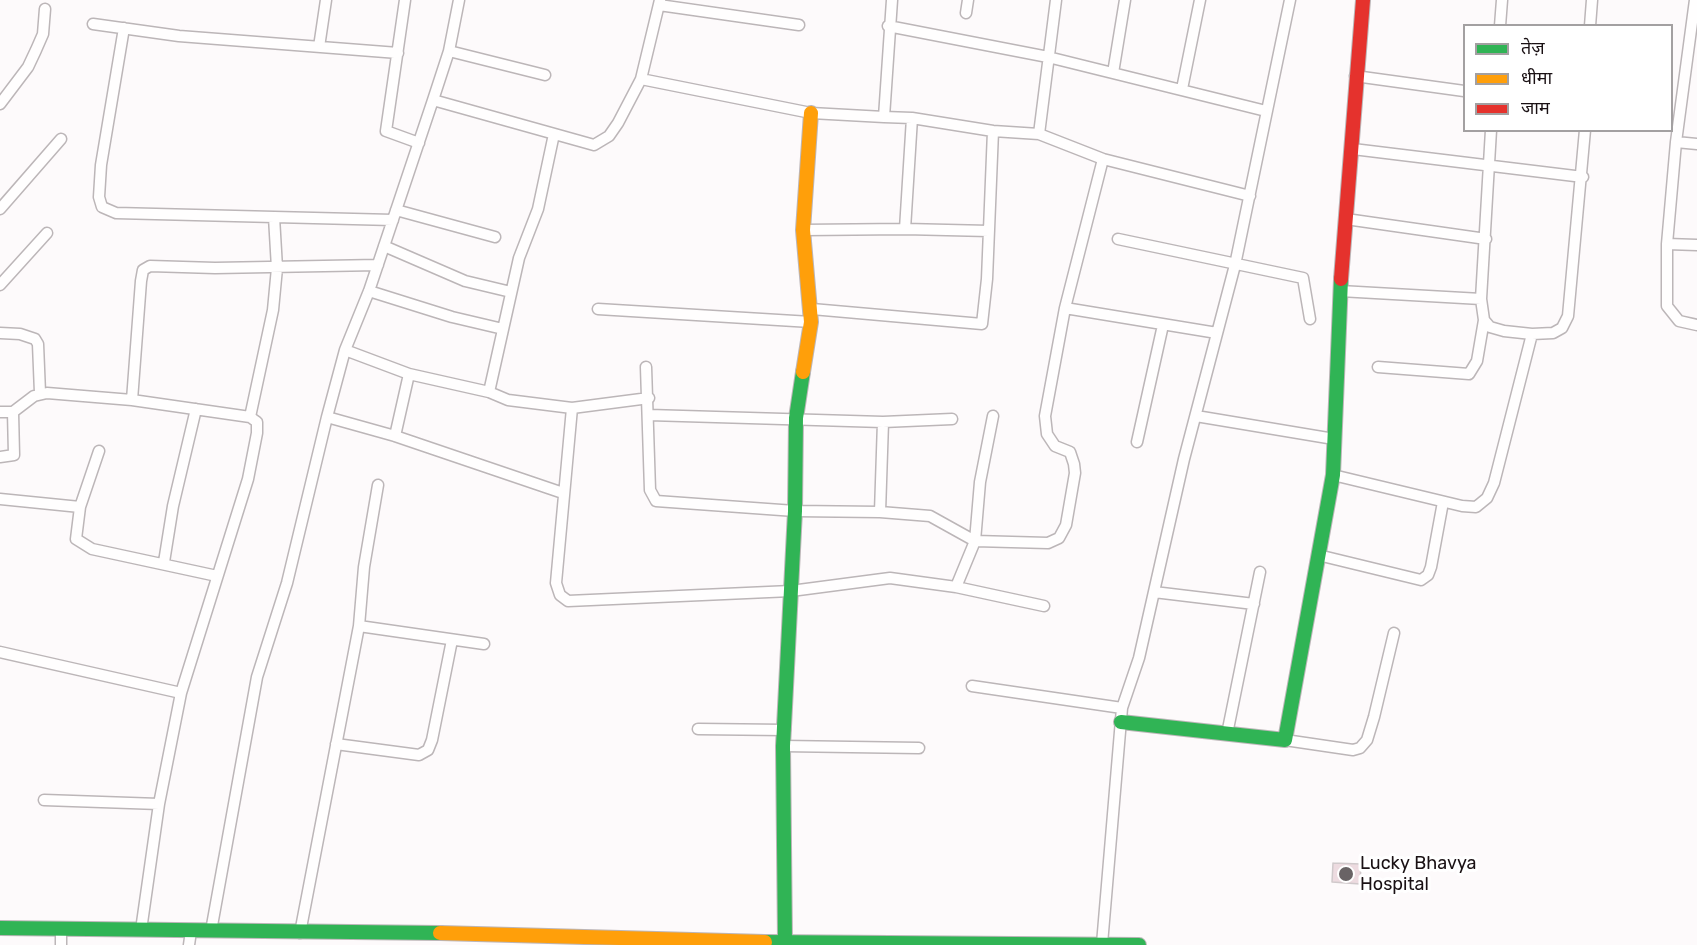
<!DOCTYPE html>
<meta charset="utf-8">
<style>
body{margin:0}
#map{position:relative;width:1697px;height:945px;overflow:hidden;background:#fdfafb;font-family:Rubik,"Noto Sans Devanagari",sans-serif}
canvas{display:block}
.legend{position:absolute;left:1463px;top:24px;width:210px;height:108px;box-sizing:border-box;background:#fff;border:2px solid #a3a0a1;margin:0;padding:8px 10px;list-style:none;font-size:18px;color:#1a1114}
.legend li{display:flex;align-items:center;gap:12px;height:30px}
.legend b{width:30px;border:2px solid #a3a0a1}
</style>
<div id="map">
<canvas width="1697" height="945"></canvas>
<ul class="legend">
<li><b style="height:8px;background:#30b455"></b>तेज़</li>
<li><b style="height:8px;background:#ff9f0a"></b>धीमा</li>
<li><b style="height:8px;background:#e5322d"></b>जाम</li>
</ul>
</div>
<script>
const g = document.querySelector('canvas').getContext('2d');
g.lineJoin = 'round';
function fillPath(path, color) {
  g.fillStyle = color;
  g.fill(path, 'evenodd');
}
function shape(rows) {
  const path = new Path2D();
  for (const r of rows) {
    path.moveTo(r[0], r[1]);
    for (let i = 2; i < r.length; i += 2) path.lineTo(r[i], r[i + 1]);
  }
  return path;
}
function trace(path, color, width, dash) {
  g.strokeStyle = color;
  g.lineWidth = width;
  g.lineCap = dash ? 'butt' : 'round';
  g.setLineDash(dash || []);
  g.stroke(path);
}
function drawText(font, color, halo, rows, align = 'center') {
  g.font = font + ' Rubik,sans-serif';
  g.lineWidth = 6;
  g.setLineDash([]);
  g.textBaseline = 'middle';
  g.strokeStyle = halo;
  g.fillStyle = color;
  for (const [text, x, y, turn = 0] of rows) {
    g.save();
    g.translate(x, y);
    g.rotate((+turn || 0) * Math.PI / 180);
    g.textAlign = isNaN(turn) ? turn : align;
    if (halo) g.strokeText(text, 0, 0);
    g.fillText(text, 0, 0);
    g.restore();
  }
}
const building = shape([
 [1333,863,1361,864,1360,884,1332,882,1333,863]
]);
fillPath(building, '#eddbe0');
trace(building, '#d0c9cb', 1.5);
const street = shape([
 [405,0,386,131,419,143],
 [459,0,449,51,433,100,594,145,609,136,618,123,641,79,811,113,884,117,892,0],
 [1695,0,1676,142,1667,244,1667,306,1679,321,1697,325],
 [659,5,799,25],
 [966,13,968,0],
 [93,24,179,36,398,53],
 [888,26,1048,57,1266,111],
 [1500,26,1502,0],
 [1590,26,1592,0],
 [124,28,101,165,99,197,102,207,116,213,393,220],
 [319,47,326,0],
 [449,51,545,75],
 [1113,73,1125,0],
 [1355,76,1464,91],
 [641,79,660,0],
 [1182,89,1200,0],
 [433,100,369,291,345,350,327,417,395,436,563,493],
 [0,104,28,67,36,50,43,34,45,9],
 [884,117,912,118,993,131,1039,134,1056,0],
 [912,118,905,229,989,231],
 [1491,130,1481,299,1484,320,1490,327,1504,331,1532,334,1553,333,1562,328,1568,316,1585,130],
 [554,134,538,209,519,258,489,392,508,400,572,408,649,398],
 [1676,142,1697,144],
 [1353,149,1583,177],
 [1103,159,1250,196],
 [0,209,61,139],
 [396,210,495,237],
 [1346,219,1486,239],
 [803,230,905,229],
 [1118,239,1303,278,1310,319],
 [1667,244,1697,245],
 [384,246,465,281,511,292],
 [0,285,47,233],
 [369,291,452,317,503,329],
 [1340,291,1481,299],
 [1065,308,1217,333],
 [598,309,811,322],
 [812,309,982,324,987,279,993,131],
 [0,333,20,334,35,339,38,344,40,393],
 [345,350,409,374,489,392],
 [646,367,650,490,656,501,795,511,880,512,930,516,975,541,980,482,993,416],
 [1378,367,1469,374,1477,361,1484,320],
 [132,400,141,281,143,270,150,266,215,268,378,265],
 [572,408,556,583,560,595,568,601,791,591,890,578,956,587,1044,606],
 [0,412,13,412,34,396,47,393,132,400,250,417,257,422,257,433,248,479,181,693,0,652],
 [649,415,883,422,952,419],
 [1196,416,1334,439],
 [250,417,273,310,277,268,274,217],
 [395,436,409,374],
 [1137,442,1163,325],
 [99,451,80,507,76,539,92,549,217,576],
 [0,457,14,455,13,412],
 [1333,475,1462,506,1476,507,1487,498,1494,483,1532,334],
 [0,499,80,507],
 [880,512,883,422],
 [1318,555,1421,580,1428,575,1431,567,1443,502],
 [164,562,173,506,196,409],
 [956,587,975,541,1048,543,1059,538,1066,525,1075,473,1074,464,1070,452,1055,446,1047,434,1045,416,1065,308,1103,159,1039,134],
 [1154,592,1254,604],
 [359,626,484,644],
 [972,686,1122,708,1102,944],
 [1122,708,1139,658,1184,459,1235,265,1290,0],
 [698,729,785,730],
 [1227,734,1260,572],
 [1285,740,1353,750,1360,748,1367,740,1374,717,1394,633],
 [336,744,419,755,428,750,432,740,452,640],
 [783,746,919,748],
 [44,800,159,804],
 [61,930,61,945],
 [141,930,159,804,181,693],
 [211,931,257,677,287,583,327,417],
 [300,933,359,626,364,567,378,485],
 [189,945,191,931]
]);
const fast = shape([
 [1121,722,1285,740,1333,475,1341,279],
 [0,928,440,933],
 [765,942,1139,945],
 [785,942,783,746,795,511,796,418,803,372]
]);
const slow = shape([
 [803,372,811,322,803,230,811,113],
 [440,933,765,942]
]);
const jam = shape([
 [1341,279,1363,0]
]);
trace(street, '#bcb6b8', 13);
trace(fast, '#bcb6b8', 16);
trace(slow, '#bcb6b8', 16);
trace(jam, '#bcb6b8', 16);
trace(street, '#fffefe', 10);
trace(fast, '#30b455', 14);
trace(slow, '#ff9f0a', 14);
trace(jam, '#e5322d', 14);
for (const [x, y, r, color] of [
 [1346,874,8,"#696365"]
]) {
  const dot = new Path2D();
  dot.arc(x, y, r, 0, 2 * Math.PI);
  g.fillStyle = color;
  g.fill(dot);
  trace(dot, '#fff', 2);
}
drawText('18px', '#1a1114', '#fff', [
 ["Lucky Bhavya",1360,864],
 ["Hospital",1360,885]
], 'left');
</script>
